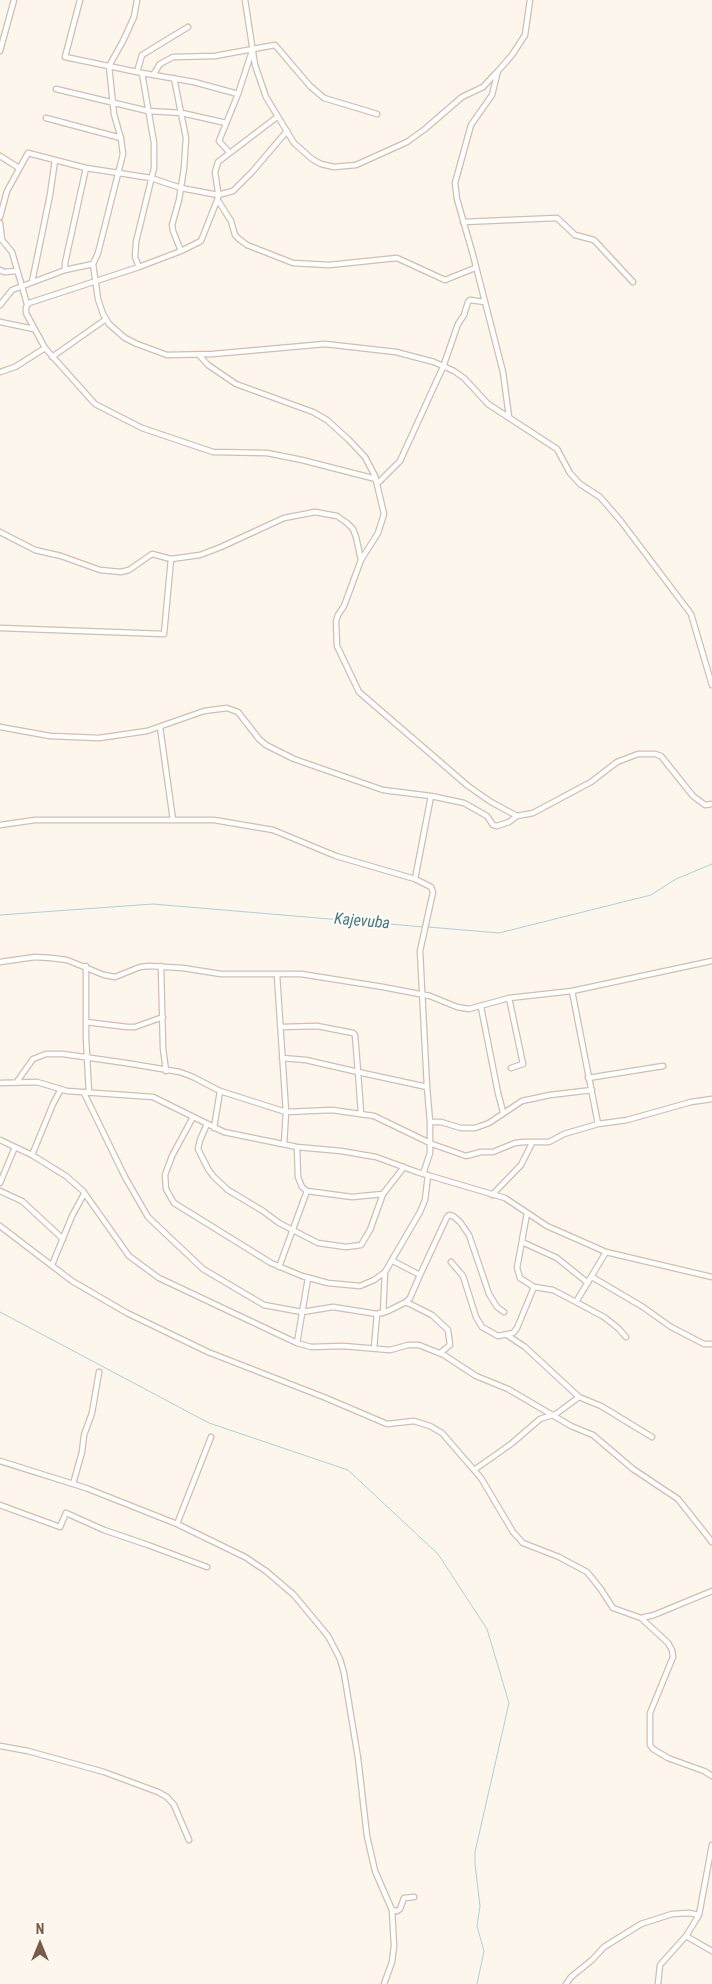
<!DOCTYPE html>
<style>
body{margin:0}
#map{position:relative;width:712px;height:1984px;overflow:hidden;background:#fdf6ec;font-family:"Roboto Condensed",sans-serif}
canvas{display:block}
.north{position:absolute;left:15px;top:1919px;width:50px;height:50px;-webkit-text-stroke:4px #fffaf3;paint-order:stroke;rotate:0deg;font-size:14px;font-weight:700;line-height:20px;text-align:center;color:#7a5c4d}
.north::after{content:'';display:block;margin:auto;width:18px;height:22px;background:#7a5c4d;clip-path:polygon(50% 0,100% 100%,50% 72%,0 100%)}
</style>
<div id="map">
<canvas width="712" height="1984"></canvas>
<div class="north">N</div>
</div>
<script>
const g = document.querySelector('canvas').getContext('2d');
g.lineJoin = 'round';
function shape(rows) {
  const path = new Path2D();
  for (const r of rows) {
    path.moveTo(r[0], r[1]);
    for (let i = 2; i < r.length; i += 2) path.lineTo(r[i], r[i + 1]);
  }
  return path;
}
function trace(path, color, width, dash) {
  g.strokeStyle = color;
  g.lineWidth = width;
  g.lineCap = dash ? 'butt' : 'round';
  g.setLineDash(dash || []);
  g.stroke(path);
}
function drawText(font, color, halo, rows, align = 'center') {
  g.font = font + ' "Roboto Condensed",sans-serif';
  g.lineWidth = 4;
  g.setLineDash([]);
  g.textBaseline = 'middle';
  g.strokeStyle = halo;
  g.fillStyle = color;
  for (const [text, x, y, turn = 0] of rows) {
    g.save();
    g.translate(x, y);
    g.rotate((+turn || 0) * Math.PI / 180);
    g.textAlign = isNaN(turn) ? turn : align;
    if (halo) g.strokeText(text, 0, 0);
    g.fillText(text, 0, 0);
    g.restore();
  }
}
trace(shape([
 [0,915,153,904,424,927],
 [428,927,499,933,651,895,676,879,712,864],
 [0,1312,209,1423,348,1470,438,1554,487,1629,509,1703,475,1852,475,1864,480,1906,477,1926,484,1951,477,1984]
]), '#a5d3da', 1);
const minor = shape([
 [80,0,65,57,142,73,154,143,154,168,136,242,135,257,139,267],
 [137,0,134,17,123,41,109,66,114,114,121,139,123,154,98,253,93,264,98,299,103,314,109,324,125,338,137,344,167,355,213,354,325,344,396,352,434,362,454,371,464,378,488,404,557,449,570,473,580,484,600,497,620,520,691,614,712,685],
 [245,0,255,65,266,97,294,143,312,159,321,164,334,167,356,165,407,142,425,129,462,97,483,87,497,72],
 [0,51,14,0],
 [137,72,142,55,188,27],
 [142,73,194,82,238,94,252,51],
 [153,75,160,64,173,57,215,56,275,45,310,86,324,98,377,114],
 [174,78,186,138,184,168,179,200,172,225,173,231,181,251],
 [56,89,148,111,182,113,226,123],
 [46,118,121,138],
 [229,152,219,141,238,94],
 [0,156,19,168],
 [217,201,219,202,231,221,235,235,239,239,247,245,293,263,329,265,397,258,445,280,475,268],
 [0,217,7,191,28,153,86,168,151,178,181,188,218,195,233,191,252,172,287,131],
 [463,222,557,218,575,235,594,240,633,282],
 [0,223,2,240,1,239],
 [2,240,12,252,27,304],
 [0,270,4,272,16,271],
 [65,270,65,263,86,168],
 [32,282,50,195,55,160],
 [0,305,12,290,65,270,93,264],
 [0,322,34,329],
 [45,348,95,404,142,428,213,452,267,453,302,460,376,479],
 [199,355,208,365,236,384,313,412,327,420,349,440,365,457,375,476,384,514,378,533,361,560,344,606,338,615,336,621,337,646,359,692,468,786,491,802,517,816],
 [52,357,106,319],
 [0,372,15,367,45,348,26,313,26,307,29,303,139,267,181,251,201,241,218,198,218,192,215,172,218,162,277,117],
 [509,417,503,372,473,255,457,199,455,183,471,125,492,95,498,71,512,55,525,35,530,0],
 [377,484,400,461,443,367,458,324,464,315,468,302,470,300,485,302],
 [0,532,35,550,61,556,100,570,121,572,129,570,152,554,171,559,200,555,221,547,284,518,315,512,337,516,347,523,353,529,356,537,361,560],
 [0,628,164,634,171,559],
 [0,727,50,736,99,738,147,731,204,711,227,708,238,712,259,739,266,745,294,759,383,790,431,796,464,803,487,816,493,825,497,826,509,822,517,816,533,813,591,782,617,762,638,754,655,754,661,756,693,796,705,805,712,804],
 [173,820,214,820,273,830,336,856,415,879],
 [0,825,35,820,173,820,160,727],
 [0,962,35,957,51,958,67,960,104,975,115,977,140,967,149,966,183,968,221,974,301,974,383,987,430,996,457,1007,469,1009,509,998,572,991,712,961],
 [86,966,86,1038,89,1093],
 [161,966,163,1048,166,1071],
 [277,975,286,1112,284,1144],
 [572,991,598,1124],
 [509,998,523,1064,511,1068],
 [481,1007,498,1093,503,1112],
 [86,1022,127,1027,135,1027,163,1017],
 [282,1027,317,1026,353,1033,355,1035,358,1072,427,1087],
 [282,1058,306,1060,358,1072,361,1113],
 [588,1078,663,1066],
 [0,1083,37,1082,67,1091,153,1097,224,1132,297,1147,341,1151,376,1157,417,1172,505,1198,547,1226,606,1252,712,1277],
 [16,1083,33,1059,46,1054,63,1054,126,1063,180,1072,193,1077,220,1091,286,1112,332,1110,374,1116,432,1144,466,1156,481,1152,493,1152,515,1143,524,1142,549,1142,564,1134,598,1124,627,1120,691,1102,712,1099],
 [84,1093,125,1177,148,1217,203,1269,264,1305,302,1312,333,1307,377,1314,388,1311,406,1302,410,1298,420,1275,393,1261],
 [193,1117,172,1156,165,1175,166,1189,174,1203,271,1263,302,1276,328,1283,360,1286,374,1280,385,1272,420,1212,425,1200,428,1175],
 [430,1122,441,1122,461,1128,475,1128,489,1123,522,1101,550,1095,592,1090],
 [207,1124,200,1140,198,1149,208,1169,214,1177,228,1190,263,1211,279,1223,318,1243,346,1247,361,1245,370,1230,383,1194,404,1167],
 [214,1128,220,1091],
 [0,1140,32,1155,66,1176,83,1191,129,1256,159,1278,297,1343,311,1347,343,1346,390,1350,408,1345,419,1345,444,1355,476,1376,508,1389,571,1426,593,1435,633,1469,678,1499,712,1542],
 [297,1147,298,1177,302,1187,307,1191,352,1197,383,1194],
 [32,1155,53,1104,61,1089],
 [423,1174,430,1153,430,1122,427,1087,420,951,433,892,431,887,415,879,431,796],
 [0,1183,15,1147],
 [0,1191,22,1201,63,1239],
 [492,1195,521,1165,532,1143],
 [527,1213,517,1268,520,1278,534,1287,553,1290,576,1302,604,1317,618,1328,626,1337],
 [0,1226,72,1281,127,1313,208,1352,326,1398,387,1424,414,1421,430,1426,442,1433,481,1478,513,1532,523,1543,559,1557,587,1572,600,1588,613,1608,641,1618,668,1643,672,1650,673,1657,650,1713,650,1745,653,1749,668,1758,704,1771,712,1776],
 [522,1242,557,1258,588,1283],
 [451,1262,463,1276,476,1317,482,1327,498,1336,513,1333,517,1328,534,1287],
 [52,1265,72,1216,84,1194],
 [279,1267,307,1191],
 [420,1275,447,1217,449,1215,453,1216,460,1222,469,1235,489,1294,497,1307,504,1312],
 [592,1277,643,1307,671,1327,704,1344,712,1344],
 [406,1302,432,1315,448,1330,450,1345,440,1353],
 [576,1302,606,1252],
 [383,1313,385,1272],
 [507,1335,525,1347,579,1397,601,1406,652,1437],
 [297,1343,308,1278],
 [374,1348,377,1314],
 [0,1461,86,1488,177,1524,245,1557,266,1571,294,1595,328,1636,340,1659,344,1673,358,1758,367,1836,375,1871,392,1910,397,1911,400,1909,404,1898,414,1897],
 [474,1470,511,1444,540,1419,556,1414,579,1397],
 [73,1484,82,1452,84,1435,92,1413,99,1372],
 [0,1505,60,1527,66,1513,104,1530,148,1545,207,1567],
 [177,1524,211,1437],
 [641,1618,654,1615,712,1591],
 [0,1746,28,1751,104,1772,158,1792,167,1797,174,1805,189,1840],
 [686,1936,712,1951],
 [384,1984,392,1962,394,1946,392,1910],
 [566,1984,571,1977,592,1960,604,1947,641,1924,672,1914,689,1913,699,1915],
 [658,1984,660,1965,686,1936,699,1915,712,1845]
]);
trace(minor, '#d1beb0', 7);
trace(minor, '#fff', 4.5);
drawText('italic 16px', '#437c86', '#fffaf3', [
 ["Kajevuba",362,922,5]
]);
</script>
